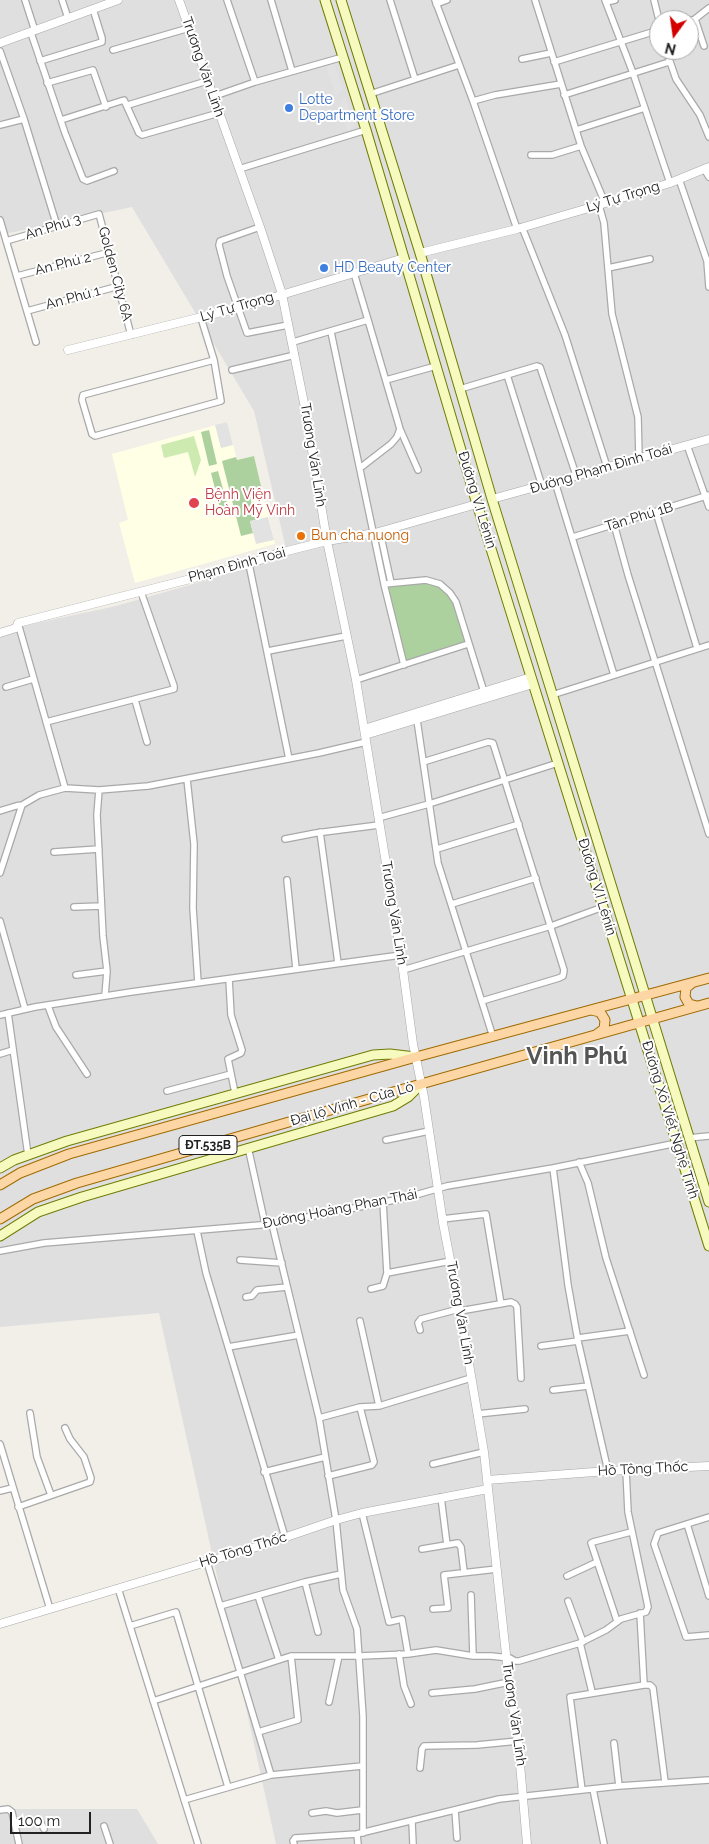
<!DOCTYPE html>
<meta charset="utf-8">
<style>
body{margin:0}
#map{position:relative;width:709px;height:1844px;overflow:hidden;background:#f2efe9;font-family:Raleway,sans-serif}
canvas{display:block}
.north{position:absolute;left:649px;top:10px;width:50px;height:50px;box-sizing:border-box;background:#fff;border:1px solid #a7a7a7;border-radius:50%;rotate:194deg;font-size:14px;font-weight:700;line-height:20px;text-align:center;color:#222}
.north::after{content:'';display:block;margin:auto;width:18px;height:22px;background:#d40000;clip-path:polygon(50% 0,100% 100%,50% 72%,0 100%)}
.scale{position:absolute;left:10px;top:1812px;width:81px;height:22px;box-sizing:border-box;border:2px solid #222;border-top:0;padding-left:6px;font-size:15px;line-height:18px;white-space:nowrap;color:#222;-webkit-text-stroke:4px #fff;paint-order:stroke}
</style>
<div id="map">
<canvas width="709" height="1844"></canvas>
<div class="north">N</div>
<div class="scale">100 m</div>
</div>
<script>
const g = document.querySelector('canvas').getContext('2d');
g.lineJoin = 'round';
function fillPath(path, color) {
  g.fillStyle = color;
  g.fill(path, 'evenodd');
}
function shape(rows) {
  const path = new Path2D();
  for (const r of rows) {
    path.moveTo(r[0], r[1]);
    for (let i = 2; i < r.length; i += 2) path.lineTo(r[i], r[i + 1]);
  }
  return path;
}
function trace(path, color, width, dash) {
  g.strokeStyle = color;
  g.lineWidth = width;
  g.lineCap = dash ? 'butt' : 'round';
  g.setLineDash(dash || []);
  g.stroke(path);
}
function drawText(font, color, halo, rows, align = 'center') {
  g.font = font + ' Raleway,sans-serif';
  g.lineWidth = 4;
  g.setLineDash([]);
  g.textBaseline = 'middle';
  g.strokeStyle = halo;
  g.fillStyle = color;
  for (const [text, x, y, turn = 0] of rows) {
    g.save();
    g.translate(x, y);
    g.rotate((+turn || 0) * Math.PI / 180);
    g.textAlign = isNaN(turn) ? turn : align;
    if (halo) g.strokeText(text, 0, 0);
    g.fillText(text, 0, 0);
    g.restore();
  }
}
fillPath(shape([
 [0,0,709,0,709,1844,276,1844,159,1313,0,1327,0,631,116,606,288,557,254,411,132,207,0,235],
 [659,20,689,20,689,50,659,50],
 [0,1809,137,1809,158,1844,0,1844]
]), '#e0dfdf');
fillPath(shape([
 [227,422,237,460,254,456,275,544,135,583,119,523,128,520,112,454]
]), '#ffffe5');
fillPath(shape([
 [194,436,201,460,195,477,188,452,164,458,161,445]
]), '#cdebb0');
fillPath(shape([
 [209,430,217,464,209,466,201,432],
 [254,456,262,490,249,493,256,520,250,521,253,533,241,536,222,461,236,457,237,460],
 [218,471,228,507,220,508,211,473],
 [426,580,450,593,468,644,404,665,384,584]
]), '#add19e');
fillPath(shape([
 [333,60,343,89,336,97,325,62],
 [345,97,355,126,348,133,339,105],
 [227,422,233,445,221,448,215,425],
 [268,517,274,540,256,544,250,521]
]), '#e2e2e2');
const minor = shape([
 [25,0,35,31],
 [62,0,68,18],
 [227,0,255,82],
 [271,0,292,71],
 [390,0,415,79],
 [435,0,473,101,517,229],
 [535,0,581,146,605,203],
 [605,0,633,73,670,183],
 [654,0,659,20],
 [606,2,615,0],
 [436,4,447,0],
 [695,19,704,46],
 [689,21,695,19,709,8],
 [31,33,65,133,83,179,87,181,114,171],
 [113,50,189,28],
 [666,50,676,79,700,115,709,137],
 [0,51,24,119,57,226],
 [522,59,551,53],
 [40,61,102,42,102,38,93,9],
 [554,62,659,30],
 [47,83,93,70,106,107],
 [370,94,459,65],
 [564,95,669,62],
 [212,97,255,82,343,57],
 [473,101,495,95,561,84],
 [128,105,207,81],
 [61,120,124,100,139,133,142,135,219,113],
 [0,125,24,119],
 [576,130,645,108],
 [531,155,552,155,581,146],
 [239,169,366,130],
 [704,169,709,177],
 [679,179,707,261,709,287],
 [599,205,604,223,612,314,638,417,639,458],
 [0,220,36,342],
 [260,227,220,241,219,245,227,276,247,333,288,325],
 [522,227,565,335,607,467],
 [6,241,99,214,131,335],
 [608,268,650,259],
 [354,273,368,320],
 [17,276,110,252],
 [27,311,119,286],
 [201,318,214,360,221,401,95,436,92,434,82,400,83,395,214,360],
 [331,332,384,584,404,665],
 [293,342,368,320,400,429,418,470],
 [232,370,295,355],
 [507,375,542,486],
 [386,380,436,366],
 [460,389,537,366,540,367,576,475],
 [687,445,709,507],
 [360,468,391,444,397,437,400,429],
 [555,482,614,675],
 [656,512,697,648],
 [614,524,628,575,709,834],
 [380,532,391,583],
 [573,537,709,495],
 [249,564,289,759],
 [384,584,426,580,440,584,450,593,456,602,484,692],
 [18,623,65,788],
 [268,651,346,636],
 [356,680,468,644],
 [6,687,33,679],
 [552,695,709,645],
 [135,700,147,742],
 [417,720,438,863,493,1037],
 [46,722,174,689,174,686,141,592],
 [423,762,488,742,493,743,564,970,563,976,559,978,482,1001],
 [187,779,194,844,193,908,198,983],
 [99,790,97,815,103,936,107,971,105,996],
 [0,811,16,806,22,805,39,795,65,788,99,790,148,786,319,753,366,742],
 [378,818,429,804,558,763],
 [320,832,338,963],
 [285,839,316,833,379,825],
 [437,849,519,824],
 [54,852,99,849],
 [0,873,22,805],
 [287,880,296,969],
 [452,904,536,878],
 [74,907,101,906],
 [0,921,25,1009],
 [403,970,551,926,603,907],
 [76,975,107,971],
 [229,979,231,1015,242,1050,241,1053,228,1059,235,1093],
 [48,1006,56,1027,87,1074],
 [8,1013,28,1155],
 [0,1015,35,1007,131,992,401,955],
 [0,1054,13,1050],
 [167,1091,231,1074],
 [688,1138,709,1136],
 [386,1140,429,1131],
 [248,1147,265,1224],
 [579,1162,588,1183,606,1258,644,1375],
 [553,1168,568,1285,578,1341,608,1471],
 [442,1219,486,1214,501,1304],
 [272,1224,319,1418,336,1520,343,1590,357,1629,363,1716,363,1833],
 [197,1231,206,1273,285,1537],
 [0,1251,44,1243,272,1224,405,1198,447,1186,553,1168,677,1143],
 [240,1260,282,1263],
 [387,1273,451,1261],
 [371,1289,383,1286,387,1273,383,1202],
 [246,1297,252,1296,257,1290,287,1287],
 [460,1311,511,1302,515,1304,517,1307,521,1378],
 [360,1321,379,1406],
 [420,1330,418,1323,421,1319,459,1309],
 [578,1338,630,1331],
 [541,1346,578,1341],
 [228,1347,299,1335],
 [553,1390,588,1386],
 [30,1413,37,1457,51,1495],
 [477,1414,525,1409],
 [319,1418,360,1407,379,1406,471,1378],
 [0,1444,50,1609],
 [433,1464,484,1452],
 [264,1472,325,1457],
 [328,1476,372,1465,374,1462,360,1407],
 [0,1491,12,1488],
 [441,1497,447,1545],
 [18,1507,90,1482,91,1478,84,1457,70,1439,65,1428],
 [362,1513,389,1622,402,1619,408,1654],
 [709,1517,658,1533,654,1544,686,1637,709,1635],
 [687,1524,709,1596],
 [422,1549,458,1543,461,1547,464,1572],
 [207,1562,271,1775],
 [567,1576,597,1562],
 [305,1582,341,1574],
 [118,1588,198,1844],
 [471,1595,473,1656],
 [258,1596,279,1660],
 [568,1601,583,1642],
 [220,1606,305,1582,318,1632],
 [433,1609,448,1608,444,1575,497,1569],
 [640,1613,644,1685],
 [617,1621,591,1543,593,1542,631,1532],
 [130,1626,176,1612,228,1787],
 [580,1643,592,1692],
 [399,1654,404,1686,411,1704],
 [432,1693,475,1689,509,1682],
 [153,1701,291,1656,360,1656,408,1654,436,1650,473,1656,491,1656,510,1658,515,1661,519,1661,580,1643,606,1630,621,1619,646,1612,648,1607,628,1512,626,1470],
 [329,1702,339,1656],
 [258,1732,298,1720,291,1656],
 [614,1743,619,1786],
 [420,1768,422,1749,424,1746,477,1745,518,1741],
 [593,1789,604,1844],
 [582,1790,570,1697,644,1685,650,1685,653,1688,665,1782],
 [184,1800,271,1775,362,1766],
 [0,1810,8,1809,12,1812,19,1844],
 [455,1810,457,1838],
 [312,1813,326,1811,337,1813,362,1810],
 [15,1822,40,1821,44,1829],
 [412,1822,413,1844],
 [104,1826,110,1844],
 [357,1834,358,1844],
 [294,1844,293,1841,295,1838,357,1834,499,1799,619,1786,709,1780]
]);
const tertiary = shape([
 [179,0,260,227,282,294,305,408,327,541,356,680,401,955,413,1044,424,1097,443,1223,460,1311,484,1452,509,1682,518,1741,527,1844],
 [0,43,118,0],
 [420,253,517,229,599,205,670,183,709,167],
 [68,350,238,308,404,258],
 [492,499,709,439],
 [0,633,16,628,18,623,249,564,279,553,327,541,375,533,477,504],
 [364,729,531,677],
 [365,735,533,684],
 [487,1480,608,1471,709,1466],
 [0,1624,263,1545,336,1520,362,1513,488,1489]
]);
const secondary = shape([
 [325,0,366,130,477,504,709,1246],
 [341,0,420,253,492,499,709,1202],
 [0,1168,14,1160,67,1141,373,1055,390,1054,415,1057],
 [0,1236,38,1212,82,1197,393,1106,408,1097,421,1084]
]);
const primary = shape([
 [692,983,686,988,685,997,689,1004,697,1006],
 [591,1010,600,1012,605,1020,604,1029,597,1034],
 [0,1185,20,1173,69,1154,416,1057,709,978],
 [0,1219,33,1199,77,1183,421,1084,709,1003]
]);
trace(minor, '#a9a9a9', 8);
trace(tertiary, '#a9a9a9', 9);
trace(secondary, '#707d05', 11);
trace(primary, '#a06b00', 11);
trace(minor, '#fff', 5.5);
trace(tertiary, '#fff', 8);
trace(secondary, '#f7fabf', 9);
trace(primary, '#fcd6a4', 9);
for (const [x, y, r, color] of [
 [289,108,5,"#3f7fe0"],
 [324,268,5,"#3f7fe0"],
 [194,503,6,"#e0444e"],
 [301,536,5,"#e8710a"]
]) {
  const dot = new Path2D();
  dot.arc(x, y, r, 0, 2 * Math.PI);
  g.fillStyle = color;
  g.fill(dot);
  trace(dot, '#fff', 2);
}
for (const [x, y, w] of [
 [208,1145,58]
]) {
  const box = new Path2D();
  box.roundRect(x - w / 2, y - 9.5, w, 19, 4);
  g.fillStyle = '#fff';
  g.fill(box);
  trace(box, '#222', 1);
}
drawText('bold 12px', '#222', null, [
 ["ĐT.535B",208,1145]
]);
drawText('14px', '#222', '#fff', [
 ["Trương Văn Lĩnh",203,67,71],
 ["Lý Tự Trọng",623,197,-17],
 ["An Phú 3",53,227,-17],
 ["An Phú 2",63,264,-14],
 ["Golden City 6A",115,274,75],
 ["An Phú 1",73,298,-15],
 ["Lý Tự Trọng",237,307,-16],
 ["Trương Văn Lĩnh",313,455,81],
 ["Đường Phạm Đình Toái",601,469,-16],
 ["Đường V.I Lênin",477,500,73],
 ["Tân Phú 1B",639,517,-17],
 ["Phạm Đình Toái",237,565,-15],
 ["Đường V.I Lênin",597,887,73],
 ["Trương Văn Lĩnh",394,913,81],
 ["Đại lộ Vinh - Cửa Lò",352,1104,-16],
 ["Đường Xô Viết Nghệ Tĩnh",670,1120,73],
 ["Đường Hoàng Phan Thái",340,1209,-11],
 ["Trương Văn Lĩnh",460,1313,80],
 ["Hồ Tông Thốc",643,1469,-3],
 ["Hồ Tông Thốc",243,1550,-17],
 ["Trương Văn Lĩnh",514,1714,82]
]);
drawText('14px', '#366cbe', '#fff', [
 ["Lotte",299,100],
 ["Department Store",299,116],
 ["HD Beauty Center",334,268]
], 'left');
drawText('14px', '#be3a42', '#fff', [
 ["Bệnh Viện",205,495],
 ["Hoàn Mỹ Vinh",205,511]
], 'left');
drawText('14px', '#c56008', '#fff', [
 ["Bun cha nuong",311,536]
], 'left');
drawText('bold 24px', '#555', '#fff', [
 ["Vinh Phú",577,1057]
]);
</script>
